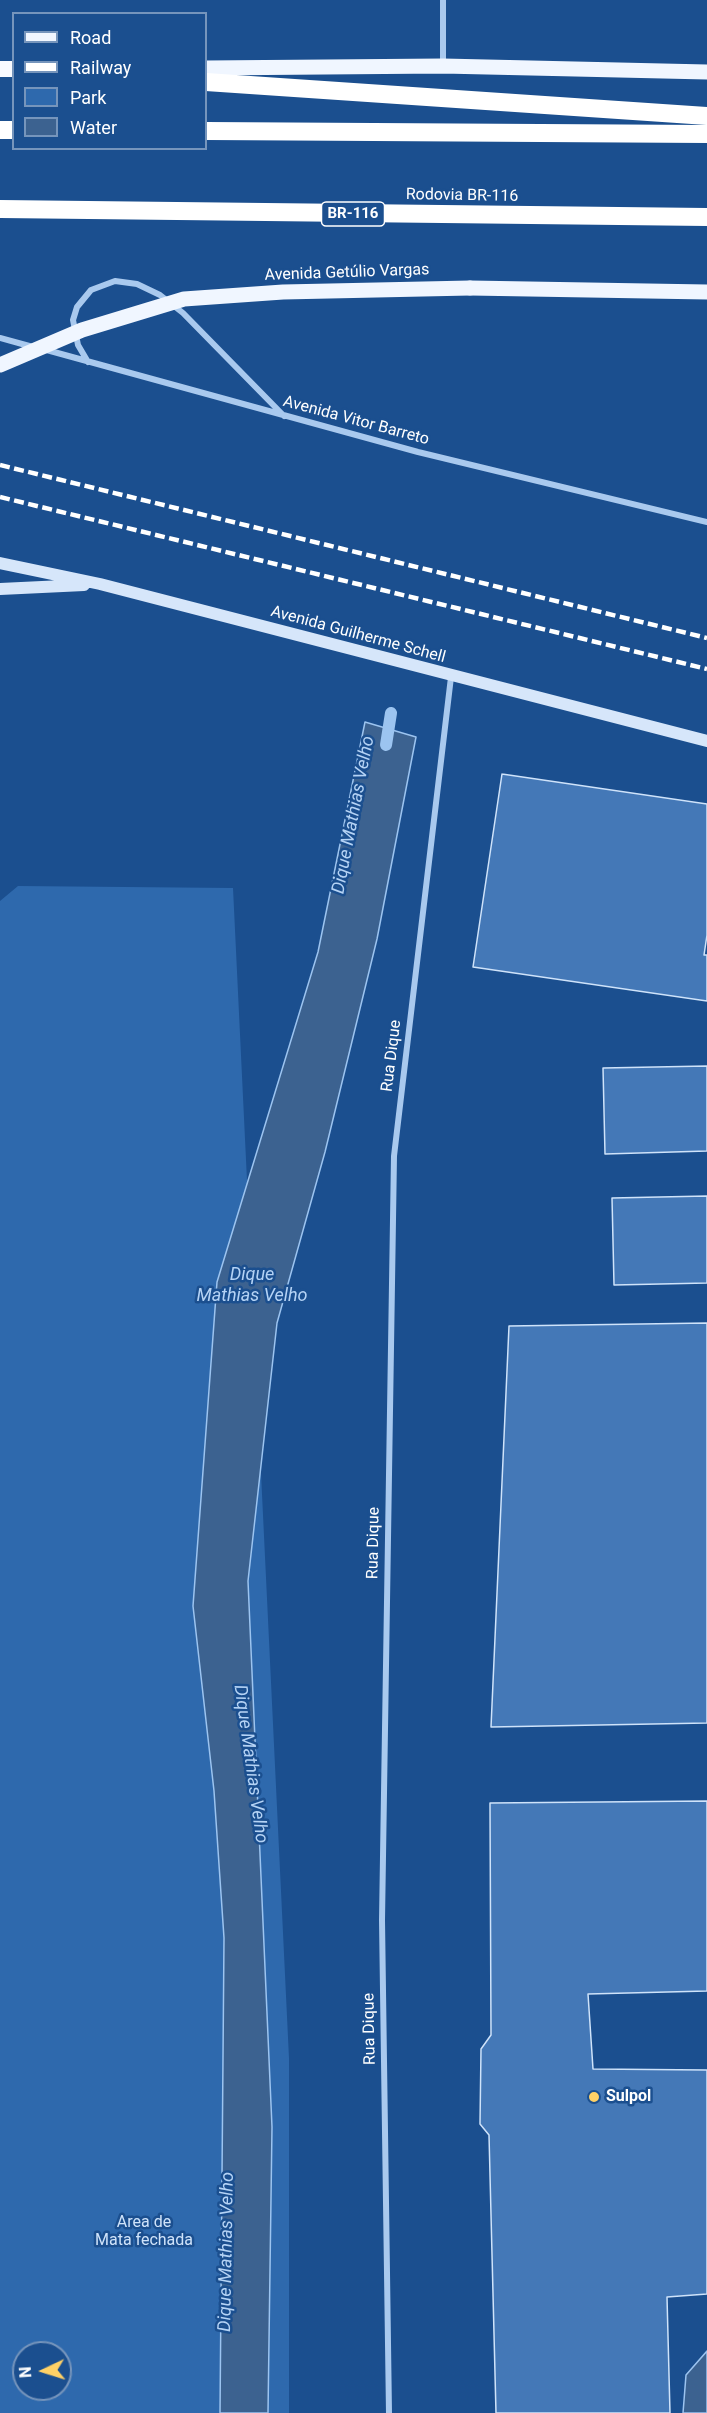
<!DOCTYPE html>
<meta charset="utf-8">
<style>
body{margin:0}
#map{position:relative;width:707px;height:2413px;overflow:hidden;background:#1b4f8f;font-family:Roboto,sans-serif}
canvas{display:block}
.legend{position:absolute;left:12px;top:12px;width:195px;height:138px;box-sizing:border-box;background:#1b4f8f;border:2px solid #7695bc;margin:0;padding:8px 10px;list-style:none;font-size:18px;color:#fff}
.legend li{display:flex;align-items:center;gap:12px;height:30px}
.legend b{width:30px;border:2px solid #7695bc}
.north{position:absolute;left:12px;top:2341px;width:60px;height:60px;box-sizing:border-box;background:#1b4f8f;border:2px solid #7695bc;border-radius:50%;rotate:266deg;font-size:16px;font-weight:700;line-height:24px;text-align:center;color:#fff}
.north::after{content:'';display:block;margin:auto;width:21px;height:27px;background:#ffd166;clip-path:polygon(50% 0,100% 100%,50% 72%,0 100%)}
</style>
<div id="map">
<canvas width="707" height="2413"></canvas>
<ul class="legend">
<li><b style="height:8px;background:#f0f6ff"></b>Road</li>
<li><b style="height:8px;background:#fff"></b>Railway</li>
<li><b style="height:16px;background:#2e69ad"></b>Park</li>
<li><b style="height:16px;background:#3c6290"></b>Water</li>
</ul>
<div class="north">N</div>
</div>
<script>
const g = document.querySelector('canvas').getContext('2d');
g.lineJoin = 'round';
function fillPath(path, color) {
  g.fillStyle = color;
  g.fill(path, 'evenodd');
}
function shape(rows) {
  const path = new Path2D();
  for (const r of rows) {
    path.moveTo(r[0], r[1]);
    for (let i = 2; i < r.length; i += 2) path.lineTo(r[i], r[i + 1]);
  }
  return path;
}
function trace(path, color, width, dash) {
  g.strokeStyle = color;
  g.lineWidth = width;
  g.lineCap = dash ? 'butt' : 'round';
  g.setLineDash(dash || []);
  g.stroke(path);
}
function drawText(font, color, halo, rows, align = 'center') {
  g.font = font + ' Roboto,sans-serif';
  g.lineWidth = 5;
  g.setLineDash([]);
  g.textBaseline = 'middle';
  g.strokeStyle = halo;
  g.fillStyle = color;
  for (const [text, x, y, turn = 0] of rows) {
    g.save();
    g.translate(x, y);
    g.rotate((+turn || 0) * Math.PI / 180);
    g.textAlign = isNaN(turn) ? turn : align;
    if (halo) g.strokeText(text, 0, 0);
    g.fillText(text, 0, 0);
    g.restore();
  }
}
fillPath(shape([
 [18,886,233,888,289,2058,289,2413,0,2413,0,901],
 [24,2353,60,2353,60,2389,24,2389]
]), '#2e69ad');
const water = shape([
 [365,722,416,737,377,939,325,1152,277,1323,248,1581,272,2127,268,2413,220,2413,224,1938,214,1791,193,1606,217,1282,318,952,365,722],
 [707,2351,707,2413,683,2413,686,2375,707,2351]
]);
fillPath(water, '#3c6290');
trace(water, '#9cc4f0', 1.5);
trace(shape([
 [386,745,391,713]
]), '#9cc4f0', 12);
const building = shape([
 [502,774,707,804,707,935,704,955,707,955,707,1001,473,967,502,774],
 [707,1066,707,1151,605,1154,603,1068,707,1066],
 [707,1196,707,1283,614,1285,612,1198,707,1196],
 [707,1323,707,1723,491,1727,509,1326,707,1323],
 [707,1801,707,1991,588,1994,593,2069,707,2070,707,2294,667,2297,670,2413,496,2413,489,2135,480,2124,481,2049,491,2035,490,1803,707,1801]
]);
fillPath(building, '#4478b7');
trace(building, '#cfe3fa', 1.5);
trace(shape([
 [443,0,443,66],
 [0,338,33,347],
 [43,349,418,452,707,522],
 [88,362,78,345,73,320,77,307,91,290,115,281,137,284,160,295,183,313,284,416],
 [389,2413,382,1920,394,1156,451,677]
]), '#a9c9ee', 6);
trace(shape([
 [0,563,100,584,707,741],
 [0,589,84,585]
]), '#d6e6fa', 12);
trace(shape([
 [206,68,443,66,707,72],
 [470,288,707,292]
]), '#f0f6ff', 15);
trace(shape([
 [0,69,14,69]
]), '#f8faff', 16);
trace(shape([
 [206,82,707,116],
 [0,130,14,130],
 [206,131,707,134],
 [0,209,707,217]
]), '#fff', 18);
trace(shape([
 [0,465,707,638],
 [0,497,707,669]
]), '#fff', 4.5, [10, 4.5]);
trace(shape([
 [0,365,82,330,184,299,283,292,470,288]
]), '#f0f6ff', 15);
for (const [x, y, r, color] of [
 [594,2097,6,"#ffd166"]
]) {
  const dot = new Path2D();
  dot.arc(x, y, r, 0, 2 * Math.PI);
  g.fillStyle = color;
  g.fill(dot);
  trace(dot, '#1b4f8f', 2);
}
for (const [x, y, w] of [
 [353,214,63]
]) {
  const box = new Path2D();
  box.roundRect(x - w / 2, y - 12, w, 24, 4.5);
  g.fillStyle = '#1b4f8f';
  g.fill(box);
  trace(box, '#fff', 1.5);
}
drawText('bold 15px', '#fff', null, [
 ["BR-116",353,214]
]);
drawText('16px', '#fff', '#1b4f8f', [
 ["Rodovia BR-116",462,196,1],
 ["Avenida Getúlio Vargas",347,273,-2],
 ["Avenida Vitor Barreto",356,421,15],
 ["Avenida Guilherme Schell",358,635,15],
 ["Rua Dique",392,1056,-83],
 ["Rua Dique",374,1543,-89],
 ["Rua Dique",370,2029,-91]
]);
drawText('bold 16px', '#fff', '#1b4f8f', [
 ["Sulpol",606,2097]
], 'left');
drawText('16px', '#cfe3fa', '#1b4f8f', [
 ["Area de",144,2223],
 ["Mata fechada",144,2241]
]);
drawText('italic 18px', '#b5d3f5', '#1b4f8f', [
 ["Dique Mathias Velho",354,815,-79],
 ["Dique",252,1275],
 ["Mathias Velho",252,1296],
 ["Dique Mathias Velho",250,1764,82],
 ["Dique Mathias Velho",227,2252,-89]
]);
</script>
